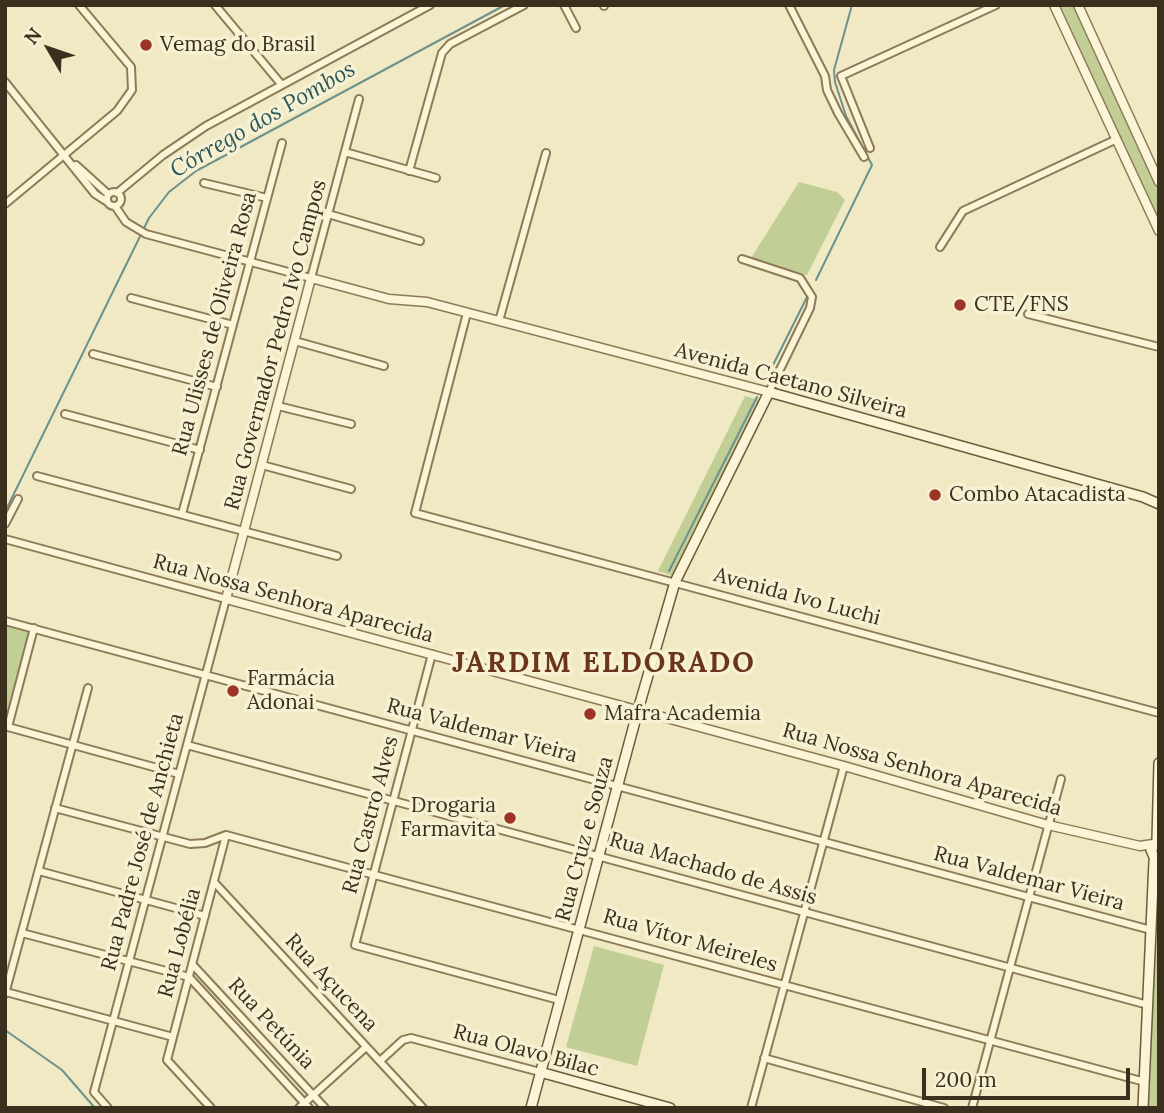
<!DOCTYPE html>
<meta charset="utf-8">
<style>
body{margin:0}
#map{position:relative;width:1164px;height:1113px;overflow:hidden;background:#f0e9c3;font-family:Lora,serif}
canvas{display:block}
.frame{position:absolute;inset:0;border:7px solid #3b2f1d;pointer-events:none}
.north{position:absolute;left:14px;top:14px;width:70px;height:70px;-webkit-text-stroke:5px #f7f1d3;paint-order:stroke;rotate:309deg;font-size:19px;font-weight:700;line-height:28px;text-align:center;color:#3b2f1d}
.north::after{content:'';display:block;margin:auto;width:24px;height:32px;background:#3b2f1d;clip-path:polygon(50% 0,100% 100%,50% 72%,0 100%)}
.scale{position:absolute;left:922px;top:1068px;width:208px;height:32px;box-sizing:border-box;border:4px solid #3b2f1d;border-top:0;padding-left:9px;font-size:21px;line-height:24px;white-space:nowrap;color:#3b2f1d;-webkit-text-stroke:5px #f7f1d3;paint-order:stroke}
</style>
<div id="map">
<canvas width="1164" height="1113"></canvas>
<div class="frame"></div>
<div class="north">N</div>
<div class="scale">200 m</div>
</div>
<script>
const g = document.querySelector('canvas').getContext('2d');
g.lineJoin = 'round';
function fillPath(path, color) {
  g.fillStyle = color;
  g.fill(path, 'evenodd');
}
function shape(rows) {
  const path = new Path2D();
  for (const r of rows) {
    if (r.length === 3) {
      path.moveTo(r[0] + r[2], r[1]);
      path.arc(r[0], r[1], r[2], 0, 2 * Math.PI);
      continue;
    }
    path.moveTo(r[0], r[1]);
    for (let i = 2; i < r.length; i += 2) path.lineTo(r[i], r[i + 1]);
  }
  return path;
}
function trace(path, color, width, dash) {
  g.strokeStyle = color;
  g.lineWidth = width;
  g.lineCap = dash ? 'butt' : 'round';
  g.setLineDash(dash || []);
  g.stroke(path);
}
function drawText(font, color, halo, rows, align = 'center') {
  g.font = font + ' Lora,serif';
  g.lineWidth = 7;
  g.setLineDash([]);
  g.textBaseline = 'middle';
  g.strokeStyle = halo;
  g.fillStyle = color;
  for (const [text, x, y, turn = 0] of rows) {
    g.save();
    g.translate(x, y);
    g.rotate((+turn || 0) * Math.PI / 180);
    g.textAlign = isNaN(turn) ? turn : align;
    if (halo) g.strokeText(text, 0, 0);
    g.fillText(text, 0, 0);
    g.restore();
  }
}
fillPath(shape([
 [1060,5,1075,5,1159,187,1159,221],
 [799,182,837,192,845,200,807,275,751,258],
 [745,396,759,400,759,405,676,577,658,571],
 [5,625,29,632,5,720],
 [1156,873,1159,873,1159,1108,1146,1108],
 [594,946,664,965,637,1066,566,1047]
]), '#c1cf96');
trace(shape([
 [816,280,872,165,846,116,835,82,834,70,852,5],
 [766,379,807,297],
 [5,512,149,218,169,192,196,171,505,5],
 [669,571,757,397],
 [5,853,5,860],
 [5,1030,62,1070,95,1108]
]), '#6b928d', 2);
const minor = shape([
 [215,5,281,84],
 [564,5,576,28],
 [604,5,604,6],
 [789,5,825,76,827,90,838,113,864,157],
 [5,82,95,194,106,201],
 [870,148,841,76,996,5],
 [345,152,436,178],
 [76,165,108,194],
 [409,171,442,53,450,44,524,5],
 [204,183,267,198],
 [114,199,7],
 [117,193,163,155,206,126,430,5],
 [5,204,117,111,132,90,131,67,79,5],
 [115,206,126,222,146,234,311,278,359,99],
 [328,214,420,241],
 [940,247,963,211,1117,139],
 [742,259,800,278,812,297,810,308,769,392],
 [131,298,233,325],
 [467,313,415,513,1159,713],
 [1028,314,1159,347],
 [499,321,546,153],
 [295,341,384,366],
 [93,354,217,387],
 [278,406,351,424],
 [65,414,200,450],
 [262,465,351,489],
 [37,476,337,556],
 [182,514,282,143],
 [5,524,18,499],
 [5,539,226,599,94,1092,108,1108],
 [5,621,1151,930],
 [34,628,8,727,179,774],
 [432,654,355,945,559,1000],
 [187,745,1148,1005],
 [55,808,190,844,205,843,226,835],
 [226,835,1145,1082],
 [39,871,205,916],
 [214,882,423,1108],
 [22,933,189,977,309,1108],
 [192,964,325,1108],
 [6,992,173,1037],
 [5,994,88,688],
 [764,1058,944,1108],
 [380,1061,403,1040,411,1038,540,1072],
 [211,1108,167,1060,226,835],
 [299,1108,366,1047],
 [751,1108,844,766],
 [972,1108,1061,779]
]);
const tertiary = shape([
 [1054,5,1159,231],
 [1078,5,1159,182],
 [769,392,427,302,389,299,311,278,226,599,844,766,1048,825,1140,846,1153,844]
]);
const secondary = shape([
 [1157,840,1159,763],
 [1157,864,1151,850,1159,839],
 [540,1072,670,1108],
 [531,1108,638,710,675,582,769,392,1143,497,1159,504],
 [1143,1108,1154,861]
]);
trace(minor, '#8c7a58', 10);
trace(tertiary, '#8c7a58', 11);
trace(secondary, '#6d5b3c', 12);
trace(minor, '#fbf4d6', 6);
trace(tertiary, '#fbf4d6', 8);
trace(secondary, '#fbf4d6', 9);
for (const [x, y, r, color] of [
 [146,45,7,"#9e3425"],
 [960,305,7,"#9e3425"],
 [935,495,7,"#9e3425"],
 [233,691,7,"#9e3425"],
 [590,714,7,"#9e3425"],
 [510,818,7,"#9e3425"]
]) {
  const dot = new Path2D();
  dot.arc(x, y, r, 0, 2 * Math.PI);
  g.fillStyle = color;
  g.fill(dot);
  trace(dot, '#f7f1d3', 2.5);
}
drawText('21px', '#3b2f1d', '#f7f1d3', [
 ["Vemag do Brasil",160,45],
 ["CTE/FNS",974,305],
 ["Combo Atacadista",949,495],
 ["Farmácia",247,679],
 ["Adonai",247,703],
 ["Mafra Academia",604,714],
 ["Drogaria",496,806,"right"],
 ["Farmavita",496,830,"right"]
], 'left');
drawText('21px', '#3b2f1d', '#f7f1d3', [
 ["Rua Ulisses de Oliveira Rosa",215,324,-75],
 ["Rua Governador Pedro Ivo Campos",276,345,-75],
 ["Avenida Caetano Silveira",791,381,15],
 ["Avenida Ivo Luchi",797,597,15],
 ["Rua Nossa Senhora Aparecida",293,599,15],
 ["Rua Valdemar Vieira",482,731,15],
 ["Rua Nossa Senhora Aparecida",922,770,16],
 ["Rua Castro Alves",371,815,-75],
 ["Rua Cruz e Souza",585,839,-75],
 ["Rua Padre José de Anchieta",143,842,-75],
 ["Rua Machado de Assis",713,869,16],
 ["Rua Valdemar Vieira",1029,879,15],
 ["Rua Vítor Meireles",690,941,16],
 ["Rua Lobélia",180,943,-75],
 ["Rua Açucena",331,983,47],
 ["Rua Petúnia",271,1024,47],
 ["Rua Olavo Bilac",526,1051,15]
]);
drawText('italic 23px', '#2c585b', '#f7f1d3', [
 ["Córrego dos Pombos",263,120,-30]
]);
g.letterSpacing = '2px';
drawText('bold 28px', '#6a351a', '#f7f1d3', [
 ["JARDIM ELDORADO",604,664]
]);
g.letterSpacing = '0px';
</script>
